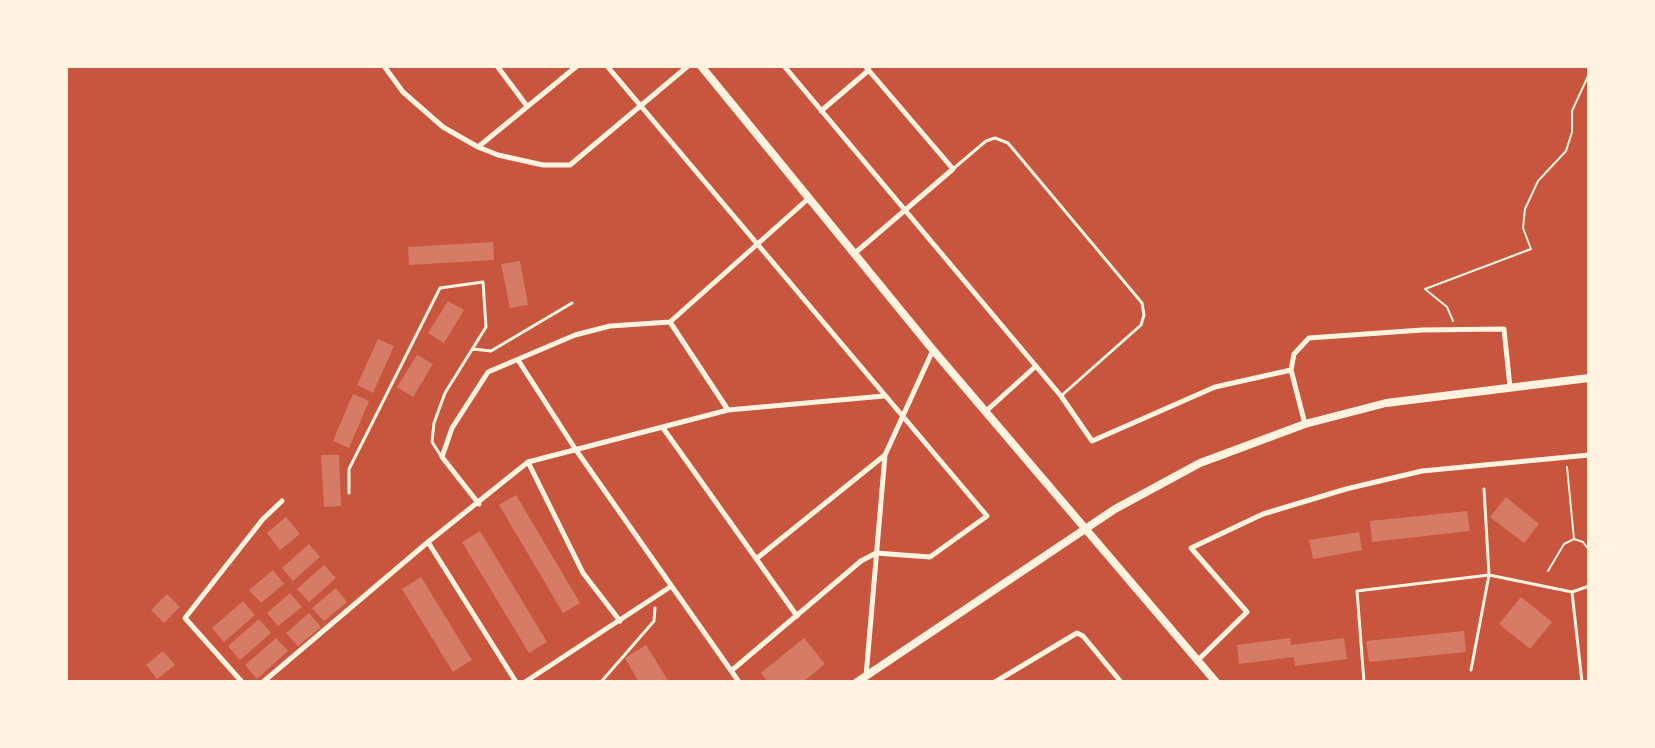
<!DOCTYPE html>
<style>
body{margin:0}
#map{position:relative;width:1655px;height:748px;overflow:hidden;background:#c8553d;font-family:Figtree,sans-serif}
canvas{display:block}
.frame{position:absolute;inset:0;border:68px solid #fff3e0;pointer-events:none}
</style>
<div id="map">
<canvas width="1655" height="748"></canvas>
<div class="frame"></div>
</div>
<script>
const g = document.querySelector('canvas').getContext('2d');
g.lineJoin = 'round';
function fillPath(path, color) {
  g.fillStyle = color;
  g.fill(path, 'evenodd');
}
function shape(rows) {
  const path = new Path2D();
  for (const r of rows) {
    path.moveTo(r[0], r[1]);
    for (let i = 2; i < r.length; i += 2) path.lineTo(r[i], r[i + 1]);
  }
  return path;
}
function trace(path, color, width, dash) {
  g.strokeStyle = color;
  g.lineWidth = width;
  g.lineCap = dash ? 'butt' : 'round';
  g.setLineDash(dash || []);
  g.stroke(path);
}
fillPath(shape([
 [493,242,494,260,409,265,408,247],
 [520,261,528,305,510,308,501,264],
 [448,301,464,310,444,343,428,333],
 [378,339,394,346,373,393,357,385],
 [417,355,433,364,413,397,397,387],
 [353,394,369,401,349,448,333,441],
 [321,455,339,455,341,506,324,507],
 [516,495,580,603,563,613,499,505],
 [1506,497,1539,524,1524,543,1490,517],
 [1467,511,1470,531,1372,542,1370,521],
 [286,517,300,534,280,550,267,533],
 [480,531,547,642,529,653,462,542],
 [1359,532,1362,550,1313,559,1309,540],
 [309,544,320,557,293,581,282,568],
 [324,565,336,578,309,602,297,589],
 [273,570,284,584,261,603,249,590],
 [421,577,472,660,453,672,402,589],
 [336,588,347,602,324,621,312,608],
 [290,593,302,607,278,626,267,613],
 [167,594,180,607,164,623,151,610],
 [1521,597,1552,622,1530,649,1499,624],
 [243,601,255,615,224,642,212,628],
 [309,613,321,627,298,646,286,633],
 [259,619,271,633,240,660,228,646],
 [1464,631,1466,652,1369,662,1366,641],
 [276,638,288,651,257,679,245,665],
 [804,638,825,664,803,682,768,682,761,673],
 [1290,638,1291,645,1344,638,1347,659,1295,666,1294,657,1239,664,1237,645],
 [646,645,669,682,639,682,625,658],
 [163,651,175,665,157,679,146,665]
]), '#d67c66');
trace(shape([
 [1453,321,1447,307,1425,289,1531,249,1523,228,1525,209,1538,181,1566,151,1572,132,1572,111,1589,74],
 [1567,467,1574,539],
 [1548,571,1564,544,1574,539,1583,542,1589,550]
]), '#fff3e0', 2);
trace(shape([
 [953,169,986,141,995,138,1008,143,1142,303,1144,315,1141,325,1061,396],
 [473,349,491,351,572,303],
 [349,493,349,469,440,288,483,282,486,327,445,393,434,423,432,442,441,456],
 [1572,592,1589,586],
 [1471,670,1489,575,1484,489],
 [601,682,654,621,655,608],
 [1364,682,1357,591,1489,575,1572,592,1582,682]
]), '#fff3e0', 3);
trace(shape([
 [384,66,403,92,443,127,478,147,498,155,543,165,570,165,688,66],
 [497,66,527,106],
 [607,66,987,516,930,557,876,553,861,561,731,671],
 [784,66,1061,396,1092,441,1215,387,1291,370],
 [821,111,869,70],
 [478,147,577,66],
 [855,253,953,169,865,66],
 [670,322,728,410],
 [518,360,576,450,739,682],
 [985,412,1036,366],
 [1305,424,1291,370,1294,354,1309,338,1422,330,1504,329,1510,387],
 [663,428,797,616],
 [528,462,583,573,620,621],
 [479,504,442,457,452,428,488,372,575,335,610,326,670,322,809,198],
 [428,542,516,682],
 [756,559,885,455],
 [1198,660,1247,612,1191,548,1263,514,1346,489,1422,471,1589,455],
 [866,676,885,455,933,350],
 [242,682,185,618,263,519,282,501],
 [263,682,428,542,528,462,728,410,884,396],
 [525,682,670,587],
 [995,682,1077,633,1083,636,1121,682]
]), '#fff3e0', 5);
trace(shape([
 [701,66,933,350,1216,682],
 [857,682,1115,509,1200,463,1305,424,1386,403,1589,378]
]), '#fff3e0', 8);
</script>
